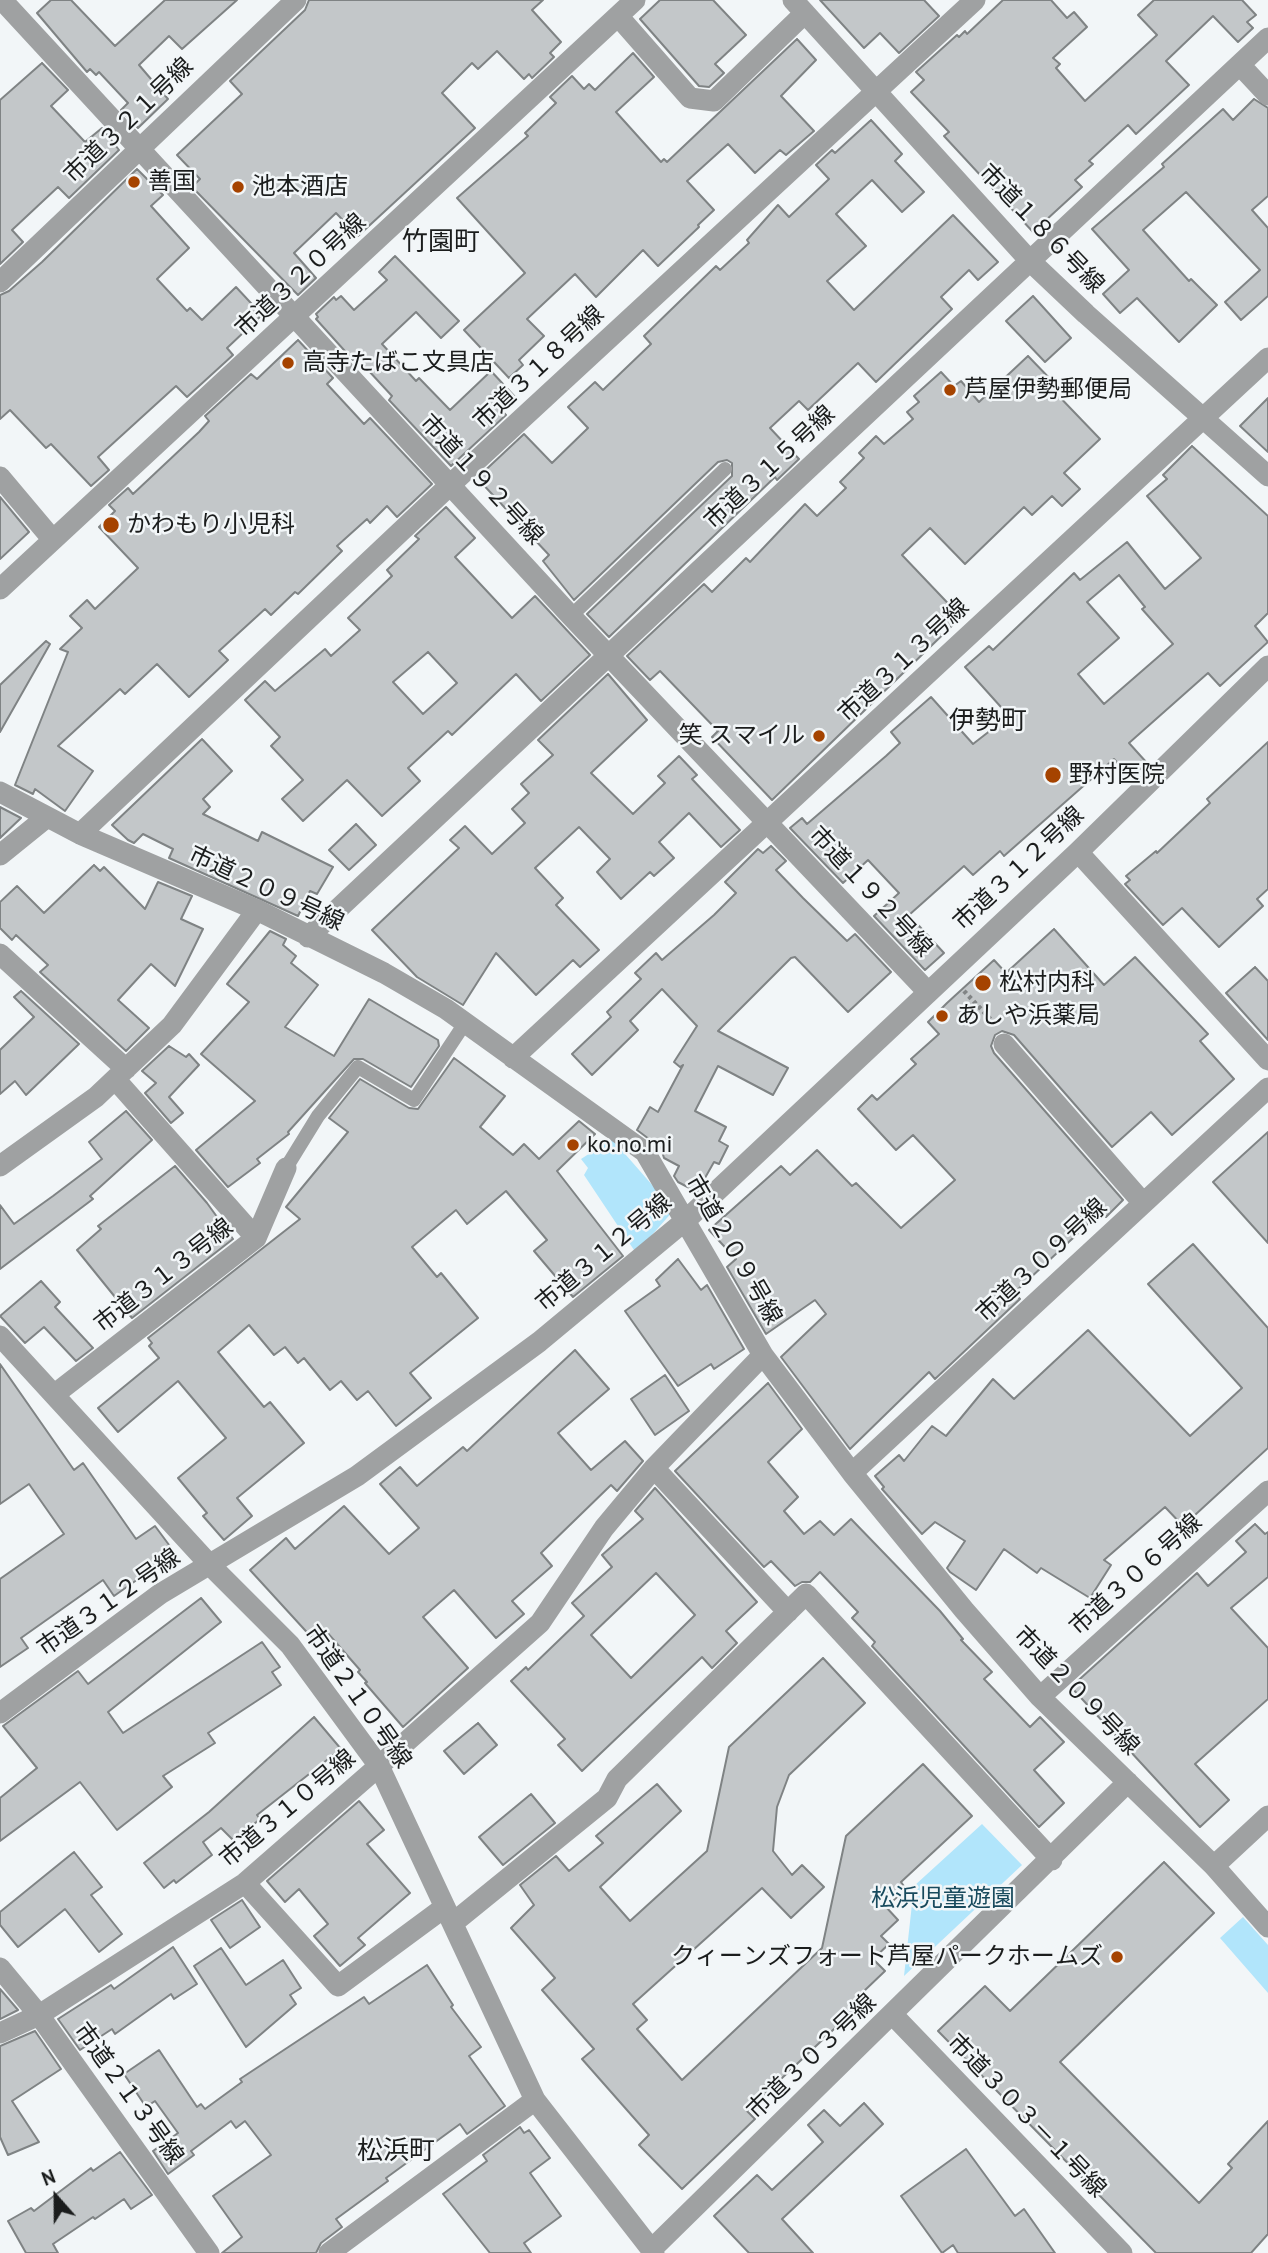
<!DOCTYPE html>
<meta charset="utf-8">
<style>
body{margin:0}
#map{position:relative;width:1268px;height:2253px;overflow:hidden;background:#f2f6f8;font-family:"PT Sans",sans-serif}
canvas{display:block}
.north{position:absolute;left:21px;top:2162px;width:70px;height:70px;-webkit-text-stroke:5px #f2f6f8;paint-order:stroke;rotate:339deg;font-size:19px;font-weight:700;line-height:28px;text-align:center;color:#1b1d1d}
.north::after{content:'';display:block;margin:auto;width:24px;height:32px;background:#1b1d1d;clip-path:polygon(50% 0,100% 100%,50% 72%,0 100%)}
</style>
<div id="map">
<canvas width="1268" height="2253"></canvas>
<div class="north">N</div>
</div>
<script>
const g = document.querySelector('canvas').getContext('2d');
g.lineJoin = 'round';
function fillPath(path, color) {
  g.fillStyle = color;
  g.fill(path, 'evenodd');
}
function shape(rows) {
  const path = new Path2D();
  for (const r of rows) {
    path.moveTo(r[0], r[1]);
    for (let i = 2; i < r.length; i += 2) path.lineTo(r[i], r[i + 1]);
  }
  return path;
}
function trace(path, color, width, dash) {
  g.strokeStyle = color;
  g.lineWidth = width;
  g.lineCap = dash ? 'butt' : 'round';
  g.setLineDash(dash || []);
  g.stroke(path);
}
function drawText(font, color, halo, rows, align = 'center') {
  g.font = font + ' "PT Sans","Noto Sans JP",sans-serif';
  g.lineWidth = 5;
  g.setLineDash([]);
  g.textBaseline = 'middle';
  g.strokeStyle = halo;
  g.fillStyle = color;
  for (const [text, x, y, turn = 0] of rows) {
    g.save();
    g.translate(x, y);
    g.rotate((+turn || 0) * Math.PI / 180);
    g.textAlign = isNaN(turn) ? turn : align;
    if (halo) g.strokeText(text, 0, 0);
    g.fillText(text, 0, 0);
    g.restore();
  }
}
fillPath(shape([
 [612,1139,674,1210,636,1253,584,1175,588,1168,581,1159],
 [982,1824,1022,1865,904,1976,914,1886],
 [1243,1917,1268,1945,1268,1993,1220,1938]
]), '#b1e5fb');
const building = shape([
 [51,0,71,0,115,46,165,0,237,0,182,49,169,36,139,65,168,99,138,128,121,110,128,103,99,72,96,75,90,69,87,72,37,13,51,0],
 [309,0,543,0,532,10,561,42,550,53,554,57,532,78,529,74,524,79,497,51,478,69,472,63,442,93,475,128,358,236,336,213,294,253,316,278,298,295,192,187,200,179,177,155,242,94,230,81,305,10,309,0],
 [660,0,713,0,746,35,715,64,724,73,709,87,699,86,640,19,660,0],
 [820,0,924,0,939,16,899,53,880,33,864,48,820,0],
 [1003,0,1051,0,1067,18,1074,12,1087,27,1053,58,1060,64,1056,68,1085,101,1157,35,1138,15,1154,0,1242,0,1256,15,1247,22,1253,28,1238,42,1213,16,1166,61,1189,85,1136,134,1128,125,1089,161,1093,164,1075,180,1082,187,1033,232,944,136,949,132,911,92,924,80,916,72,957,35,959,37,965,31,967,34,1003,0],
 [797,39,816,60,781,96,814,131,786,155,780,150,755,173,728,144,687,181,714,210,698,225,699,227,658,266,643,250,596,297,575,274,527,319,544,336,519,360,523,365,509,378,464,330,525,273,457,198,528,136,525,133,556,103,550,97,572,76,584,89,589,84,595,90,633,53,654,77,616,112,661,162,664,159,667,162,797,39],
 [42,63,68,90,51,106,85,142,102,128,119,150,69,198,58,187,12,230,23,242,0,264,0,100,42,63],
 [1254,99,1268,108,1268,196,1252,210,1268,228,1268,296,1241,320,1225,302,1260,270,1186,192,1143,230,1189,281,1191,279,1217,305,1179,342,1137,298,1120,313,1103,294,1129,270,1092,229,1164,167,1162,164,1223,109,1233,120,1254,99],
 [871,120,902,154,895,161,924,192,902,212,872,180,836,214,866,246,827,281,854,310,953,215,998,262,978,280,969,270,941,297,952,309,876,382,858,363,808,410,799,401,770,428,799,459,777,480,775,477,609,637,587,614,732,476,732,463,727,460,718,462,574,600,543,561,549,555,477,478,524,434,552,463,588,428,568,407,595,382,603,390,651,344,644,336,716,266,720,270,749,243,747,240,778,205,789,217,829,179,816,165,832,150,835,153,871,120],
 [137,169,163,195,151,206,189,248,157,279,187,311,190,308,202,320,236,287,262,315,227,348,233,355,187,397,176,386,98,457,109,470,91,486,51,444,46,448,10,410,0,419,0,295,9,291,42,262,137,169],
 [395,256,459,321,441,338,416,312,382,344,416,381,419,378,450,410,491,371,516,398,502,411,506,415,451,466,389,400,392,396,356,357,353,360,316,319,318,317,316,314,334,297,336,300,341,296,354,310,387,280,379,272,395,256],
 [1033,296,1071,338,1045,362,1006,321,1033,296],
 [298,340,333,378,327,384,364,424,370,418,432,484,397,517,387,506,370,523,367,519,337,546,342,551,298,594,295,592,271,615,265,609,219,651,228,660,189,697,157,664,125,694,120,689,58,746,93,771,65,811,35,789,33,794,15,785,68,652,60,649,82,628,70,616,87,600,95,609,138,568,99,527,115,511,109,505,128,488,133,494,199,432,209,421,205,416,251,374,257,379,298,340],
 [1028,356,1055,384,1051,388,1100,439,1064,473,1080,489,1062,506,1052,496,1032,515,1024,507,965,564,930,528,902,555,961,617,772,800,712,737,718,731,660,671,650,680,627,656,704,584,712,592,746,558,750,562,805,504,817,516,846,488,840,482,864,458,859,453,876,436,884,444,913,419,907,412,919,402,914,396,941,372,954,386,961,381,979,402,1028,356],
 [1268,398,1268,452,1240,426,1268,398],
 [1192,446,1268,516,1268,613,1255,626,1268,642,1220,686,1208,673,1129,743,1147,763,1131,778,1114,759,1004,856,1000,851,973,875,964,866,909,915,944,953,925,970,874,916,899,893,868,860,843,883,790,828,802,818,807,824,886,756,900,743,891,732,931,697,973,744,1009,716,965,667,989,646,993,650,1074,573,1080,580,1127,542,1165,589,1201,558,1147,496,1167,479,1163,475,1192,446],
 [1119,575,1145,607,1142,609,1173,644,1104,704,1078,674,1119,638,1087,602,1119,575],
 [0,497,29,532,0,559,0,497],
 [446,507,475,538,455,557,512,618,535,596,590,655,541,701,516,674,452,735,448,731,408,768,420,781,382,816,347,780,303,821,282,799,303,780,271,746,280,737,245,700,265,681,275,691,325,649,331,656,360,630,348,618,392,576,387,570,419,539,415,536,446,507],
 [428,652,457,683,423,714,393,682,428,652],
 [46,641,50,644,0,732,0,685,46,641],
 [608,674,647,720,591,773,633,814,665,783,658,776,679,756,697,775,692,779,740,830,721,847,689,813,659,842,674,858,654,876,650,872,621,899,597,872,610,859,579,827,535,868,563,898,556,905,599,950,580,967,573,960,536,995,496,953,463,1005,417,977,372,930,459,848,450,840,465,826,492,854,525,823,512,809,529,793,521,784,553,755,538,740,608,674],
 [202,739,232,771,203,799,210,807,203,814,258,841,262,832,333,867,317,894,310,891,298,916,169,858,173,849,143,834,134,843,128,840,112,825,202,739],
 [1268,742,1268,889,1257,899,1263,906,1219,947,1182,908,1163,925,1125,884,1130,880,1126,876,1156,851,1157,853,1210,803,1207,799,1268,742],
 [0,807,21,818,0,838,0,807],
 [356,824,376,845,349,870,329,850,356,824],
 [771,846,786,861,776,870,803,898,847,941,855,934,891,972,848,1012,795,957,791,958,718,1031,788,1068,773,1095,718,1066,695,1111,726,1127,719,1141,728,1146,719,1164,714,1162,697,1192,678,1182,674,1176,679,1166,664,1158,661,1148,637,1130,650,1107,658,1112,683,1065,680,1067,674,1062,697,1026,662,989,630,1021,638,1030,592,1075,572,1054,611,1017,607,1012,641,979,635,973,656,953,662,960,714,915,736,893,725,882,758,849,763,853,771,846],
 [94,865,100,871,104,867,145,909,158,882,192,896,181,919,203,929,175,986,151,964,118,1000,149,1028,126,1051,40,972,48,965,16,935,12,940,0,928,0,902,17,886,44,913,94,865],
 [1054,929,1104,985,1135,957,1208,1034,1200,1041,1234,1079,1172,1135,1151,1112,1112,1147,1014,1035,1002,1031,995,1035,991,1046,994,1053,1123,1200,1106,1217,1101,1212,1014,1293,1020,1299,935,1379,929,1372,850,1449,781,1357,826,1314,815,1300,766,1334,727,1267,736,1259,709,1230,781,1166,790,1175,817,1150,852,1186,856,1183,901,1228,955,1180,913,1135,896,1150,858,1109,872,1095,877,1100,916,1064,911,1059,939,1034,928,1022,947,1003,994,960,1006,973,1054,929],
 [270,931,286,939,283,945,296,956,291,963,318,985,285,1027,334,1056,369,999,438,1040,439,1046,411,1087,363,1059,354,1059,288,1132,289,1134,257,1159,260,1163,228,1187,196,1150,255,1101,201,1054,249,1002,227,984,270,931],
 [1255,967,1268,981,1268,1040,1226,993,1255,967],
 [21,991,79,1044,26,1095,15,1081,0,1094,0,1050,34,1017,14,997,21,991],
 [169,1046,186,1057,189,1054,199,1065,169,1097,183,1113,171,1123,145,1093,156,1083,142,1071,169,1046],
 [454,1058,505,1096,480,1127,513,1155,524,1144,539,1159,579,1121,595,1134,557,1171,623,1256,573,1297,534,1251,547,1240,506,1191,467,1224,456,1210,412,1247,437,1277,441,1273,478,1318,410,1373,431,1398,396,1426,368,1391,357,1400,341,1381,330,1390,304,1358,298,1363,285,1347,274,1355,249,1325,218,1352,264,1407,270,1402,304,1443,237,1498,252,1516,224,1540,203,1516,207,1513,178,1478,226,1438,178,1381,118,1432,98,1408,159,1358,149,1346,152,1343,148,1338,300,1219,286,1207,348,1132,329,1118,360,1079,409,1108,418,1109,454,1058],
 [126,1111,152,1140,90,1196,93,1199,0,1269,0,1205,14,1224,53,1196,102,1159,89,1142,126,1111],
 [1268,1132,1268,1243,1213,1182,1268,1132],
 [175,1166,207,1203,233,1239,132,1318,77,1250,101,1229,98,1226,175,1166],
 [1193,1244,1268,1328,1268,1448,1183,1526,1165,1507,1104,1560,1111,1565,1090,1598,1041,1568,1037,1573,1004,1549,976,1590,950,1572,947,1568,965,1541,935,1522,922,1534,882,1489,884,1487,875,1476,899,1455,904,1461,932,1426,946,1436,993,1379,1014,1399,1088,1330,1190,1436,1242,1388,1148,1284,1193,1244],
 [678,1259,701,1290,707,1285,744,1349,714,1369,711,1364,678,1386,625,1311,660,1286,656,1280,678,1259],
 [41,1281,60,1302,55,1307,93,1348,76,1361,44,1327,25,1343,0,1316,41,1281],
 [575,1350,609,1389,558,1433,591,1470,625,1441,643,1461,617,1491,611,1485,541,1553,552,1566,512,1601,524,1614,496,1638,454,1590,423,1617,468,1668,403,1727,365,1683,367,1682,358,1672,360,1670,325,1630,314,1640,250,1570,286,1538,295,1549,344,1506,389,1554,419,1528,380,1484,400,1467,417,1486,463,1447,467,1451,575,1350],
 [0,1364,74,1470,83,1463,136,1539,155,1526,175,1553,114,1596,103,1580,21,1638,28,1648,0,1667,0,1579,64,1534,29,1484,0,1504,0,1364],
 [665,1375,689,1411,655,1435,631,1399,665,1375],
 [768,1383,802,1429,768,1462,798,1497,784,1511,804,1534,820,1521,834,1535,851,1519,940,1611,963,1639,961,1640,992,1672,984,1679,1030,1727,1040,1717,1064,1742,1034,1770,1064,1803,1039,1827,872,1646,875,1642,852,1618,858,1612,820,1572,810,1582,802,1582,795,1586,771,1561,764,1567,675,1471,768,1383],
 [655,1488,757,1602,726,1631,737,1643,712,1668,702,1657,582,1771,558,1745,565,1739,511,1681,526,1667,528,1670,584,1616,572,1603,612,1567,602,1555,643,1519,635,1511,655,1488],
 [656,1573,695,1615,631,1678,591,1635,656,1573],
 [1255,1524,1265,1534,1268,1532,1268,1577,1231,1608,1268,1648,1268,1699,1195,1764,1229,1800,1200,1827,1071,1687,1197,1573,1208,1586,1246,1552,1236,1541,1255,1524],
 [201,1598,221,1622,108,1712,123,1733,262,1642,280,1667,272,1672,281,1685,208,1733,215,1743,163,1776,172,1787,117,1830,80,1782,0,1841,0,1798,37,1768,3,1726,78,1671,88,1684,201,1598],
 [823,1658,865,1703,789,1775,777,1807,773,1851,792,1875,802,1865,824,1887,791,1918,762,1888,633,2004,647,2020,637,2029,682,2080,822,1948,846,1836,923,1764,972,1816,901,1882,906,1889,886,1907,898,1920,881,1936,889,1944,873,1959,885,1971,863,1992,868,1997,747,2111,755,2119,682,2189,639,2145,649,2135,582,2059,594,2049,542,1990,555,1978,511,1928,534,1905,520,1885,556,1856,569,1871,603,1843,596,1836,657,1784,681,1811,600,1887,630,1921,707,1851,729,1747,823,1658],
 [314,1717,341,1749,257,1815,260,1819,234,1841,221,1828,203,1842,212,1855,176,1883,174,1880,164,1888,144,1863,209,1812,314,1717],
 [478,1723,497,1745,464,1774,444,1751,478,1723],
 [531,1794,555,1823,503,1865,479,1837,531,1794],
 [359,1801,384,1830,367,1844,410,1893,358,1938,365,1945,340,1966,314,1936,328,1924,299,1889,285,1902,267,1881,359,1801],
 [74,1852,102,1887,91,1895,122,1934,99,1952,65,1909,18,1947,0,1925,0,1912,74,1852],
 [1164,1862,1214,1913,1060,2062,1199,2203,1232,2168,1228,2164,1268,2121,1268,2234,1251,2253,1156,2253,938,2031,985,1986,1010,2011,1164,1862],
 [242,1900,260,1927,230,1948,211,1920,242,1900],
 [173,1947,197,1984,174,1999,171,1994,115,2034,112,2029,80,2050,58,2019,111,1985,114,1989,173,1947],
 [221,1948,246,1985,283,1960,301,1988,290,1995,296,2004,246,2047,194,1966,221,1948],
 [427,1965,453,2005,451,2007,481,2047,469,2056,505,2106,467,2134,460,2124,386,2178,388,2181,336,2219,342,2227,321,2243,316,2253,222,2253,242,2237,213,2196,271,2155,245,2121,236,2128,231,2121,191,2151,194,2155,168,2174,153,2151,178,2133,155,2101,146,2107,124,2074,159,2050,197,2107,201,2104,205,2109,242,2082,240,2079,364,1997,369,2004,427,1965],
 [0,1989,18,2010,0,2019,0,1989],
 [35,2031,61,2069,12,2101,39,2142,8,2155,0,2137,0,2046,35,2031],
 [864,2103,883,2124,782,2219,813,2253,749,2253,714,2216,757,2175,772,2190,823,2142,808,2125,824,2110,840,2126,864,2103],
 [520,2127,524,2133,529,2130,550,2158,530,2173,561,2216,524,2243,531,2253,490,2253,443,2194,487,2161,483,2155,520,2127],
 [966,2149,1015,2216,1024,2209,1055,2253,958,2253,953,2245,942,2253,901,2196,966,2149],
 [120,2152,152,2195,131,2209,124,2199,95,2219,93,2217,53,2244,58,2253,26,2253,8,2221,31,2208,34,2211,91,2168,93,2171,120,2152]
]);
fillPath(building, '#c3c7c9');
trace(building, '#7f8384', 2);
trace(shape([
 [964,991,996,1025]
]), '#818485', 4.5, [3.5, 3.5]);
trace(shape([
 [571,616,725,469],
 [286,1168,318,1116,358,1067,414,1100,465,1023]
]), '#9fa1a2', 14);
trace(shape([
 [2,0,571,616,927,991],
 [793,0,1030,261,1086,314,1268,476],
 [618,16,690,98,714,101,805,13],
 [1240,65,1268,95],
 [0,282,296,0],
 [0,477,53,540],
 [0,589,635,0],
 [0,792,80,834,257,910,384,973,446,1009,645,1152,763,1355,852,1473,964,1610,1040,1697,1214,1866,1268,1927],
 [80,834,450,485,975,0],
 [1078,852,1268,1060],
 [0,855,47,817],
 [308,937,1268,38],
 [0,954,126,1069],
 [1004,1044,1143,1203],
 [513,1058,1268,358],
 [115,1079,256,1238],
 [0,1166,96,1097,172,1025,257,910],
 [0,1336,210,1565,290,1645,379,1766,535,2100,654,2253],
 [55,1394,256,1238,286,1168],
 [654,1468,788,1612],
 [852,1473,1268,1088],
 [1040,1697,1268,1491],
 [0,1713,160,1594,357,1476,539,1342,686,1220,1078,852,1268,666],
 [1214,1866,1268,1816],
 [245,1883,338,1986,445,1907],
 [453,1923,607,1798,617,1779,806,1594,1052,1860],
 [0,1968,39,2015,209,2253],
 [893,2015,1122,2253],
 [0,2033,39,2015,245,1883,379,1766,540,1623,604,1528,654,1468,763,1355],
 [651,2250,1128,1782],
 [329,2253,535,2100]
]), '#9fa1a2', 21);
for (const [x, y, r, color] of [
 [134,182,7,"#a54300"],
 [238,187,7,"#a54300"],
 [288,363,7,"#a54300"],
 [950,390,7,"#a54300"],
 [111,525,9,"#a54300"],
 [819,736,7,"#a54300"],
 [1053,775,9,"#a54300"],
 [983,983,9,"#a54300"],
 [942,1016,7,"#a54300"],
 [573,1145,7,"#a54300"],
 [1117,1957,7,"#a54300"]
]) {
  const dot = new Path2D();
  dot.arc(x, y, r, 0, 2 * Math.PI);
  g.fillStyle = color;
  g.fill(dot);
  trace(dot, '#f2f6f8', 2.5);
}
drawText('24px', '#1b1d1d', '#f2f6f8', [
 ["市道３２１号線",129,121,-44],
 ["市道１８６号線",1041,229,46],
 ["市道３２０号線",301,276,-43],
 ["市道３１８号線",539,368,-43],
 ["市道３１５号線",770,468,-43],
 ["市道１９２号線",481,480,47],
 ["市道３１３号線",904,661,-43],
 ["市道３１２号線",1019,869,-43],
 ["市道２０９号線",266,889,25],
 ["市道１９２号線",870,892,47],
 ["市道２０９号線",733,1250,60],
 ["市道３１２号線",604,1253,-40],
 ["市道３０９号線",1042,1261,-43],
 ["市道３１３号線",164,1276,-38],
 ["市道３０６号線",1136,1575,-42],
 ["市道３１２号線",109,1603,-35],
 ["市道２０９号線",1076,1691,46],
 ["市道２１０号線",357,1697,55],
 ["市道３１０号線",288,1809,-40],
 ["市道３０３号線",812,2057,-44],
 ["市道２１３号線",128,2094,54],
 ["市道３０３－１号線",1026,2116,46]
]);
drawText('24px', '#1b1d1d', '#f2f6f8', [
 ["善国",148,182],
 ["池本酒店",252,187],
 ["高寺たばこ文具店",302,363],
 ["芦屋伊勢郵便局",964,390],
 ["かわもり小児科",127,525],
 ["笑 スマイル",805,736,"right"],
 ["野村医院",1069,775],
 ["松村内科",999,983],
 ["あしや浜薬局",956,1016],
 ["ko.no.mi",587,1145],
 ["クィーンズフォート芦屋パークホームズ",1103,1957,"right"]
], 'left');
drawText('24px', '#184a5d', '#f2f6f8', [
 ["松浜児童遊園",943,1899]
]);
drawText('26px', '#1b1d1d', '#f2f6f8', [
 ["竹園町",441,243],
 ["伊勢町",988,722],
 ["松浜町",396,2152]
]);
</script>
